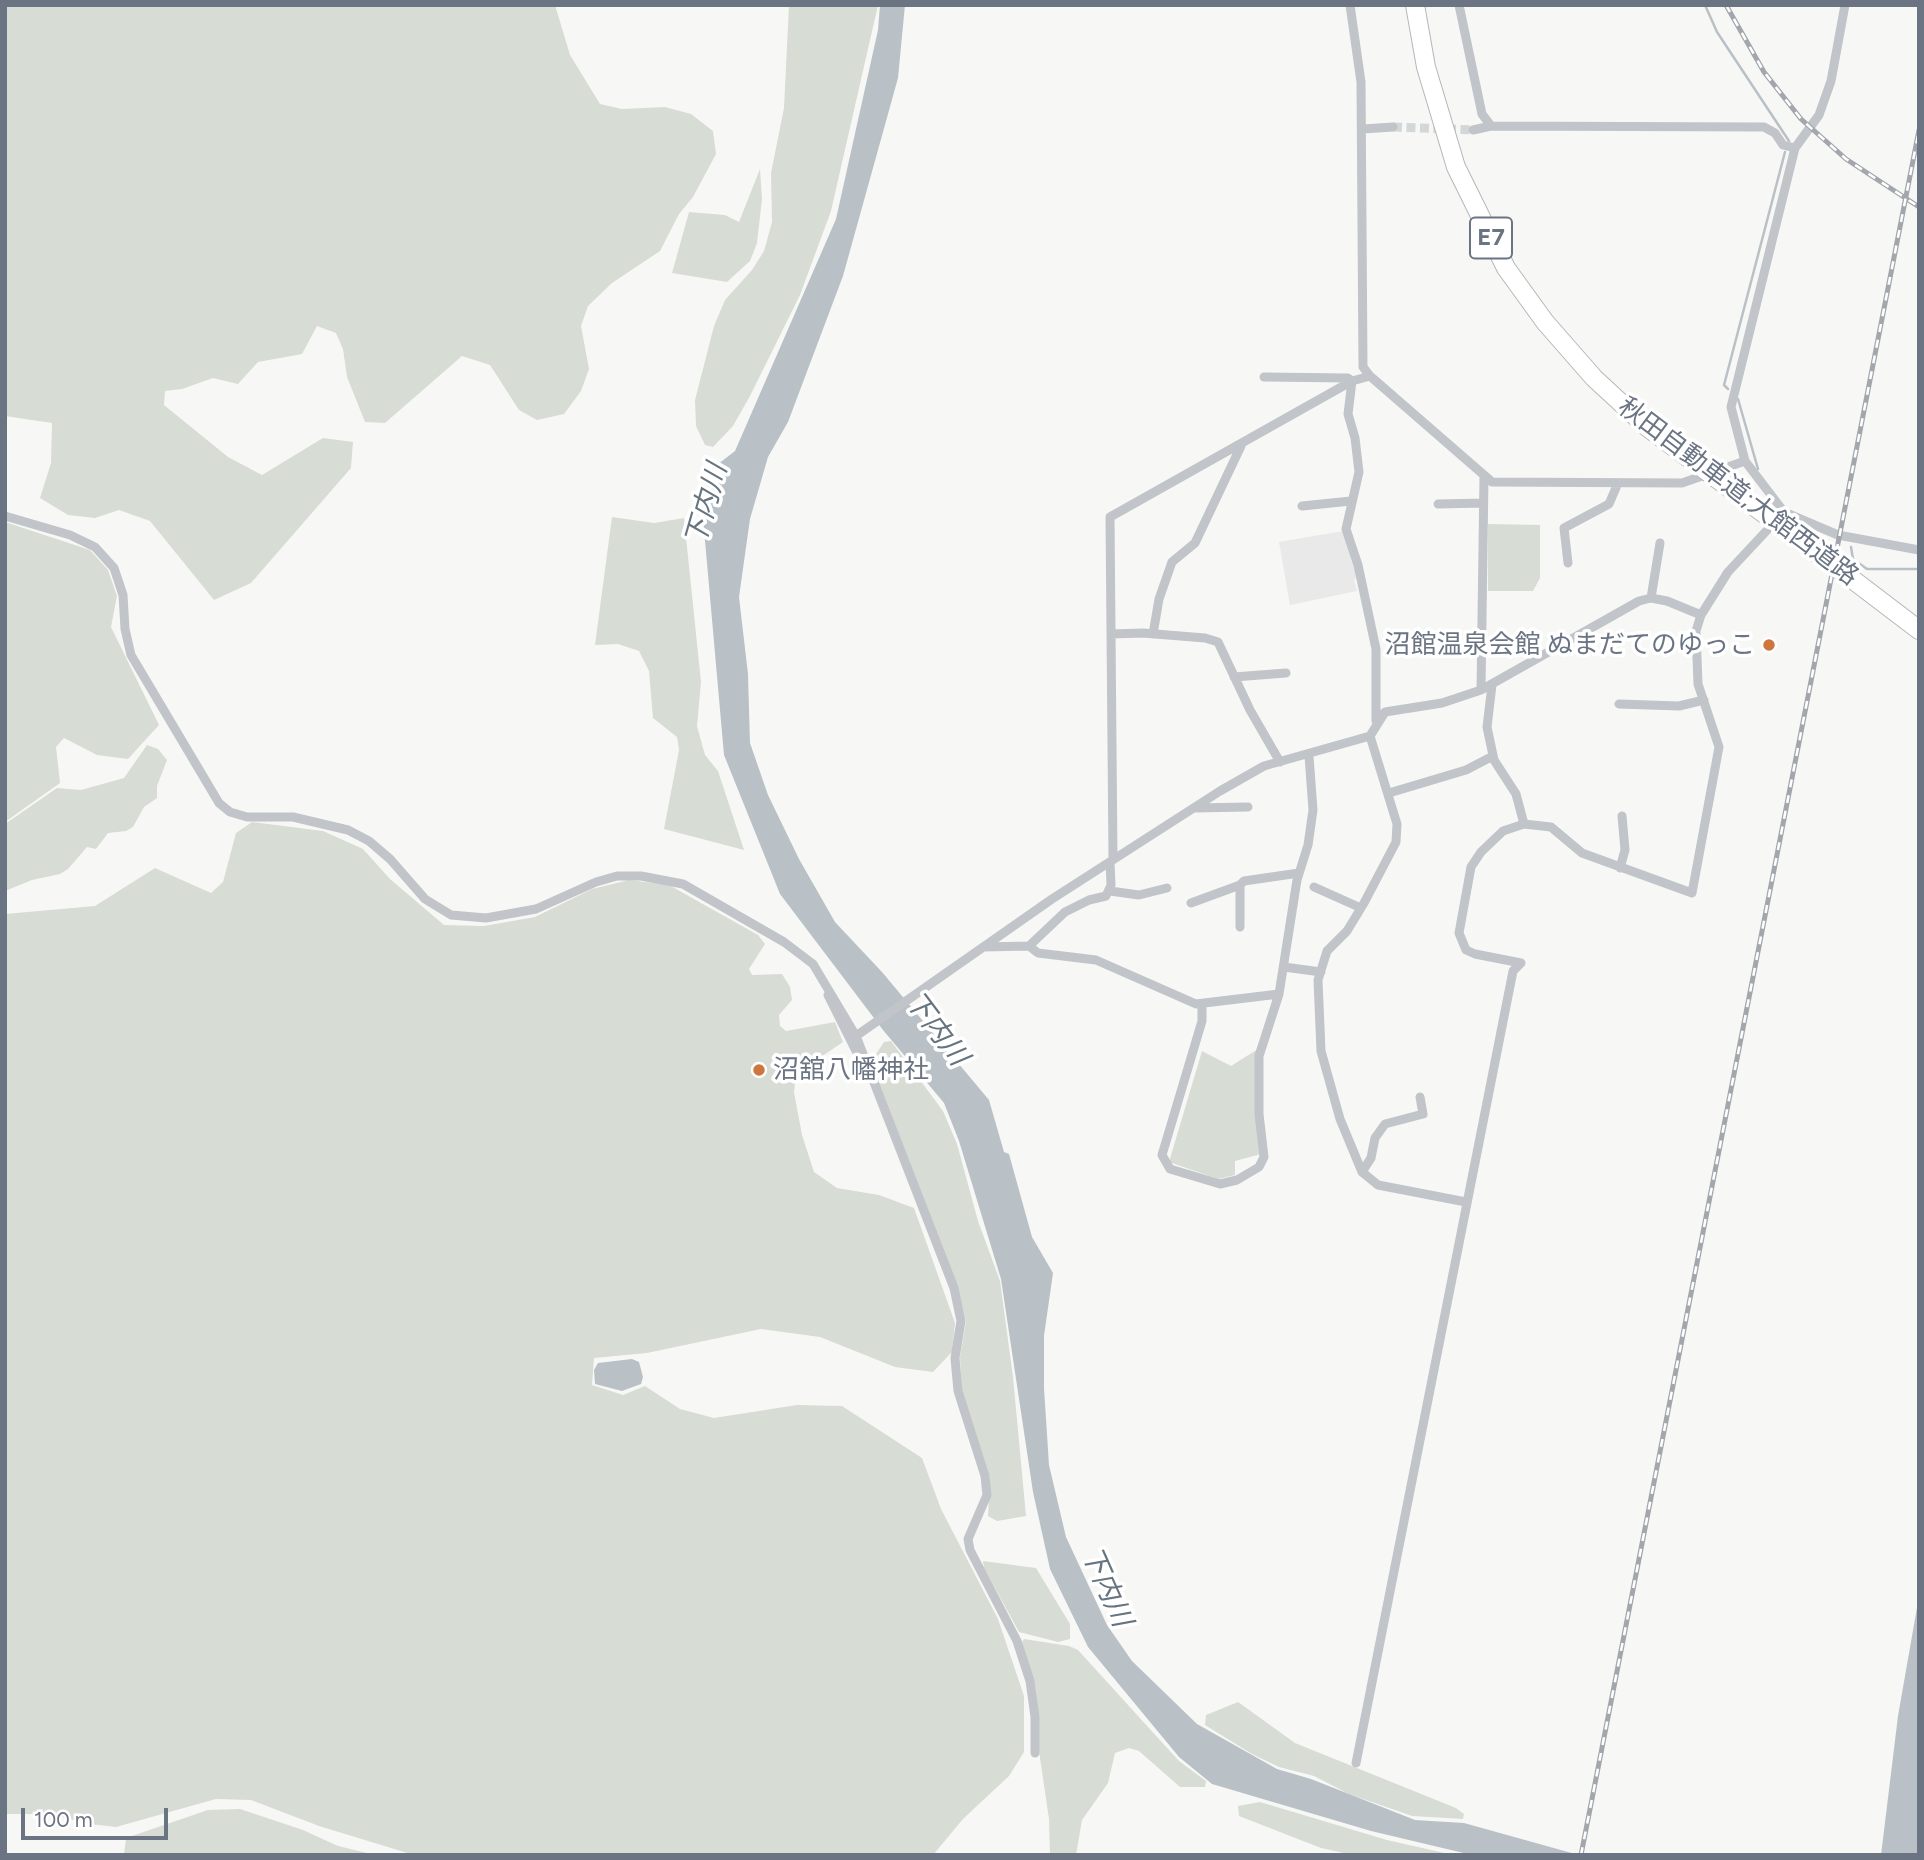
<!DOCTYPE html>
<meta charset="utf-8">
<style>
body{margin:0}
#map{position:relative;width:1924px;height:1860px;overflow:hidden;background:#f7f8f5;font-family:Figtree,sans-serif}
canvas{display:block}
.frame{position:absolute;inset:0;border:7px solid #6a7483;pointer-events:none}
.scale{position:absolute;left:21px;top:1808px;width:147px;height:32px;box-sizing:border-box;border:4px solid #6a7483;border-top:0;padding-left:9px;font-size:21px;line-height:24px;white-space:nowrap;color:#6a7483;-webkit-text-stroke:5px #fff;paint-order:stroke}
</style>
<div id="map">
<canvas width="1924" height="1860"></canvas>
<div class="frame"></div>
<div class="scale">100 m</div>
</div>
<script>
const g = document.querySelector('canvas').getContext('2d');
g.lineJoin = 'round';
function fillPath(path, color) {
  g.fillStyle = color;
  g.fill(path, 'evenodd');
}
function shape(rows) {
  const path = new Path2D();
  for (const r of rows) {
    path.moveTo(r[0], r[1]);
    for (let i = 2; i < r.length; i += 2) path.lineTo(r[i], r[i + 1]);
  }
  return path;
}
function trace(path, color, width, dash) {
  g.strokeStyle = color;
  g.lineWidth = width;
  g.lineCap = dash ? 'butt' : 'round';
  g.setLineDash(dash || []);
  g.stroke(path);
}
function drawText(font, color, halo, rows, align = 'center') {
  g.font = font + ' Figtree,"Noto Sans JP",sans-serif';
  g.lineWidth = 7;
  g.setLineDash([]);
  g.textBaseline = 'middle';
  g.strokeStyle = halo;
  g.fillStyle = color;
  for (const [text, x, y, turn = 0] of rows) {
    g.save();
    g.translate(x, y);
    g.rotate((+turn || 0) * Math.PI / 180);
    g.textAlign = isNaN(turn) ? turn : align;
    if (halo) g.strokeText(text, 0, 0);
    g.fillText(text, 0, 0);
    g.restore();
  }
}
fillPath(shape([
 [1343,531,1358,578,1354,579,1357,591,1290,605,1279,542]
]), '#e8e9e8');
fillPath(shape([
 [5,5,555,5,570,55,600,104,622,109,665,107,691,114,713,131,716,154,693,197,679,214,660,251,612,283,588,306,581,326,589,369,581,391,564,414,537,420,519,410,490,365,462,356,385,423,365,422,347,377,343,349,336,333,317,326,302,354,258,362,238,384,213,378,182,389,165,391,164,405,228,457,262,475,323,438,353,442,351,468,251,583,214,600,150,521,119,510,95,518,68,515,40,498,51,463,52,423,5,416],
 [789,5,878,5,831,211,800,295,750,396,733,426,713,447,705,445,696,426,695,400,714,326,725,300,752,270,764,251,772,222,771,173,784,108],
 [760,169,762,199,757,243,750,261,727,282,672,273,689,212,725,215,739,222],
 [612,517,654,523,684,518,701,682,697,726,705,755,718,771,744,850,664,829,679,750,677,737,653,718,649,671,639,651,618,644,595,645],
 [5,522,90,550,108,570,117,596,111,627,159,725,128,759,97,755,64,738,56,747,60,783,5,822],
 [1488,524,1540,525,1540,578,1533,591,1488,591],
 [147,745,158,749,167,760,157,786,157,798,144,807,133,827,126,831,108,833,96,849,87,847,68,869,60,874,32,880,5,891,5,824,57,788,81,790,124,778],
 [252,822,323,831,363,849,390,879,444,925,484,926,535,917,592,889,629,880,669,885,758,935,765,944,749,969,752,975,782,974,790,987,792,1000,779,1015,780,1026,786,1031,835,1022,843,1042,796,1074,794,1092,802,1135,814,1172,837,1188,879,1195,914,1208,955,1323,952,1352,933,1372,895,1367,820,1337,761,1329,647,1353,594,1358,592,1385,623,1395,645,1386,680,1409,714,1418,797,1405,842,1406,922,1458,941,1509,998,1619,1024,1696,1024,1752,1009,1776,963,1819,933,1855,414,1855,319,1826,251,1800,216,1799,116,1827,82,1823,54,1814,5,1814,5,914,95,906,155,868,211,893,223,882,236,833],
 [891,1041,943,1111,957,1144,978,1221,1000,1281,1013,1377,1026,1516,997,1521,988,1516,990,1478,962,1391,960,1357,966,1321,958,1289,870,1063,884,1042],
 [1258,1049,1261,1154,1235,1161,1235,1175,1218,1179,1169,1162,1202,1051,1231,1066],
 [983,1561,1036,1568,1070,1624,1070,1639,1058,1642,1019,1632,984,1568],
 [1024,1639,1069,1646,1078,1650,1179,1761,1206,1781,1205,1787,1180,1787,1139,1751,1129,1748,1115,1753,1108,1783,1082,1820,1076,1855,1050,1855,1049,1819,1039,1751,1036,1689,1022,1642],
 [1238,1702,1295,1743,1456,1808,1464,1814,1463,1819,1412,1816,1349,1794,1314,1776,1279,1767,1252,1754,1205,1725,1206,1715],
 [1260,1802,1387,1840,1453,1855,1353,1855,1321,1848,1239,1816,1238,1806],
 [240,1809,303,1830,338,1846,375,1855,124,1855,126,1838,208,1810]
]), '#d7dcd5');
fillPath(shape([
 [880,5,905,5,898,78,843,276,788,422,768,457,750,519,739,597,748,674,750,743,768,795,799,859,835,922,882,972,989,1100,1004,1152,1009,1154,1032,1237,1053,1273,1044,1336,1044,1388,1049,1465,1066,1537,1107,1625,1132,1661,1197,1724,1277,1769,1311,1779,1415,1820,1464,1823,1579,1855,1472,1855,1371,1831,1212,1784,1179,1757,1088,1647,1050,1569,1033,1492,1001,1279,959,1141,944,1103,883,1030,780,894,724,755,703,518,703,481,713,468,735,451,836,219,878,30],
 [632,1359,639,1362,643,1377,641,1384,622,1391,595,1384,594,1370,598,1363],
 [1919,1596,1919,1855,1881,1855,1898,1716]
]), '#b9c1c7');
trace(shape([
 [1705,5,1717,32,1789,141],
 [1728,389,1724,385,1785,152],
 [1738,399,1758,469],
 [1801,530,1815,539,1832,544],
 [1851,547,1853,559,1867,569,1919,569]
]), '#b9c1c7', 2.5);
trace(shape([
 [1393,127,1473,130]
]), '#d4d7d8', 9, [9, 4.5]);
const motorway = shape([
 [1415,5,1426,67,1456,167,1506,268,1545,322,1594,378,1647,427],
 [1848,576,1919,630]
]);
trace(motorway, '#b4b7ba', 20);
trace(shape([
 [1350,5,1361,82,1363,367,1370,376,1492,482,1682,483,1745,461],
 [1459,5,1482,114,1491,126],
 [1845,5,1831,81,1819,115,1795,148,1731,407,1745,461,1784,512,1838,535,1919,550],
 [1363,129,1393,127],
 [1473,130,1491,126,1764,127,1775,133,1783,145,1795,148],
 [1264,377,1348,378,1352,381],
 [1352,381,1348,414,1355,438,1359,472,1346,529,1358,565,1376,649,1376,721],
 [1438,504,1483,503],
 [1302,506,1351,501],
 [5,516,70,535,95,547,114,568,123,595,125,629,131,655,219,803,230,812,247,817,293,817,348,830,369,841,390,859,425,899,451,915,486,918,536,909,596,882,617,876,641,876,683,884,784,942,813,964,856,1036,954,1288,961,1321,955,1358,958,1391,985,1476,987,1495,968,1539,970,1550,1017,1641,1030,1681,1035,1717,1035,1753],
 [1568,563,1564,528,1609,504,1618,483],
 [1651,598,1660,543],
 [1111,634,1143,633,1205,638,1218,642,1250,710,1280,762],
 [1153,634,1159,599,1172,562,1195,543,1241,446],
 [1234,677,1286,673],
 [1492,685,1487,727,1494,760,1516,794,1524,824],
 [1481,690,1484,476],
 [1619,704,1679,706,1704,700],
 [1389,793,1466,770,1493,756],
 [1195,808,1248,807],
 [1113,859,1110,517,1352,381,1370,376],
 [1620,868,1625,850,1622,816],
 [1314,887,1361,908],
 [1110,891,1139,895,1167,888],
 [1191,903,1240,885],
 [1240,927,1240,885,1244,881,1299,873],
 [1029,946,1065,912,1089,900,1106,896,1111,885,1110,862],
 [983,947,1029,946,1038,953,1096,960,1196,1004,1279,994],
 [1521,963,1475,954,1466,950,1459,933,1471,867,1481,852,1503,831,1524,824,1551,827,1582,853,1692,893,1719,747,1698,684,1696,631,1701,615,1728,572,1784,512],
 [1284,967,1321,972],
 [828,995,857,1053],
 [1202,1004,1202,1021,1162,1155,1170,1169,1220,1184,1237,1180,1259,1167,1264,1157,1259,1114,1259,1056,1279,994,1297,880,1308,845,1313,810,1309,756],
 [856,1036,1052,899,1220,791,1264,766,1370,736],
 [1362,1172,1371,1158,1375,1138,1385,1124,1423,1114,1420,1097],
 [1466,1202,1378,1185,1362,1172,1340,1119,1321,1051,1318,980,1327,951,1347,931,1364,903,1396,842,1397,824,1370,736,1385,712,1442,703,1481,690,1639,601,1651,598,1667,601,1701,615],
 [1356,1763,1513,971,1521,963]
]), '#c1c4c8', 9);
trace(motorway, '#fff', 18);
const rail = shape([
 [1726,5,1764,72,1801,119,1846,159,1919,207],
 [1581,1855,1919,130]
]);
trace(rail, '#a3a7ad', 5);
trace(rail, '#fff', 2.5, [8]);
const motorwayBridge = shape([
 [1647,427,1848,576]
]);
trace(motorwayBridge, '#b4b7ba', 20, []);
trace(motorwayBridge, '#fff', 18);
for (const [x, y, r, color] of [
 [1769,645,7,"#cf763e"],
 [759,1070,7,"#cf763e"]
]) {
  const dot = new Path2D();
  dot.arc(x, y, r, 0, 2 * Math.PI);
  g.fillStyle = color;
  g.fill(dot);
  trace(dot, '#fff', 2.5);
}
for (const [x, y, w] of [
 [1491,238,42]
]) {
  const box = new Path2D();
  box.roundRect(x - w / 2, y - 20.5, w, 41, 5);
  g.fillStyle = '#fff';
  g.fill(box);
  trace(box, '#6a7483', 2);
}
drawText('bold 24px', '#6a7483', null, [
 ["E7",1491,238]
]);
drawText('26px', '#6a7483', '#fff', [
 ["秋田自動車道;大館西道路",1738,492,37]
]);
drawText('26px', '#6a7483', '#fff', [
 ["沼館温泉会館 ぬまだてのゆっこ",1755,645],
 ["沼舘八幡神社",773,1070,"left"]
], 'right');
drawText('italic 28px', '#66747f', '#fff', [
 ["下内川",707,505,-74],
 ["下内川",936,1029,53],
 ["下内川",1106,1587,66]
]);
</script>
